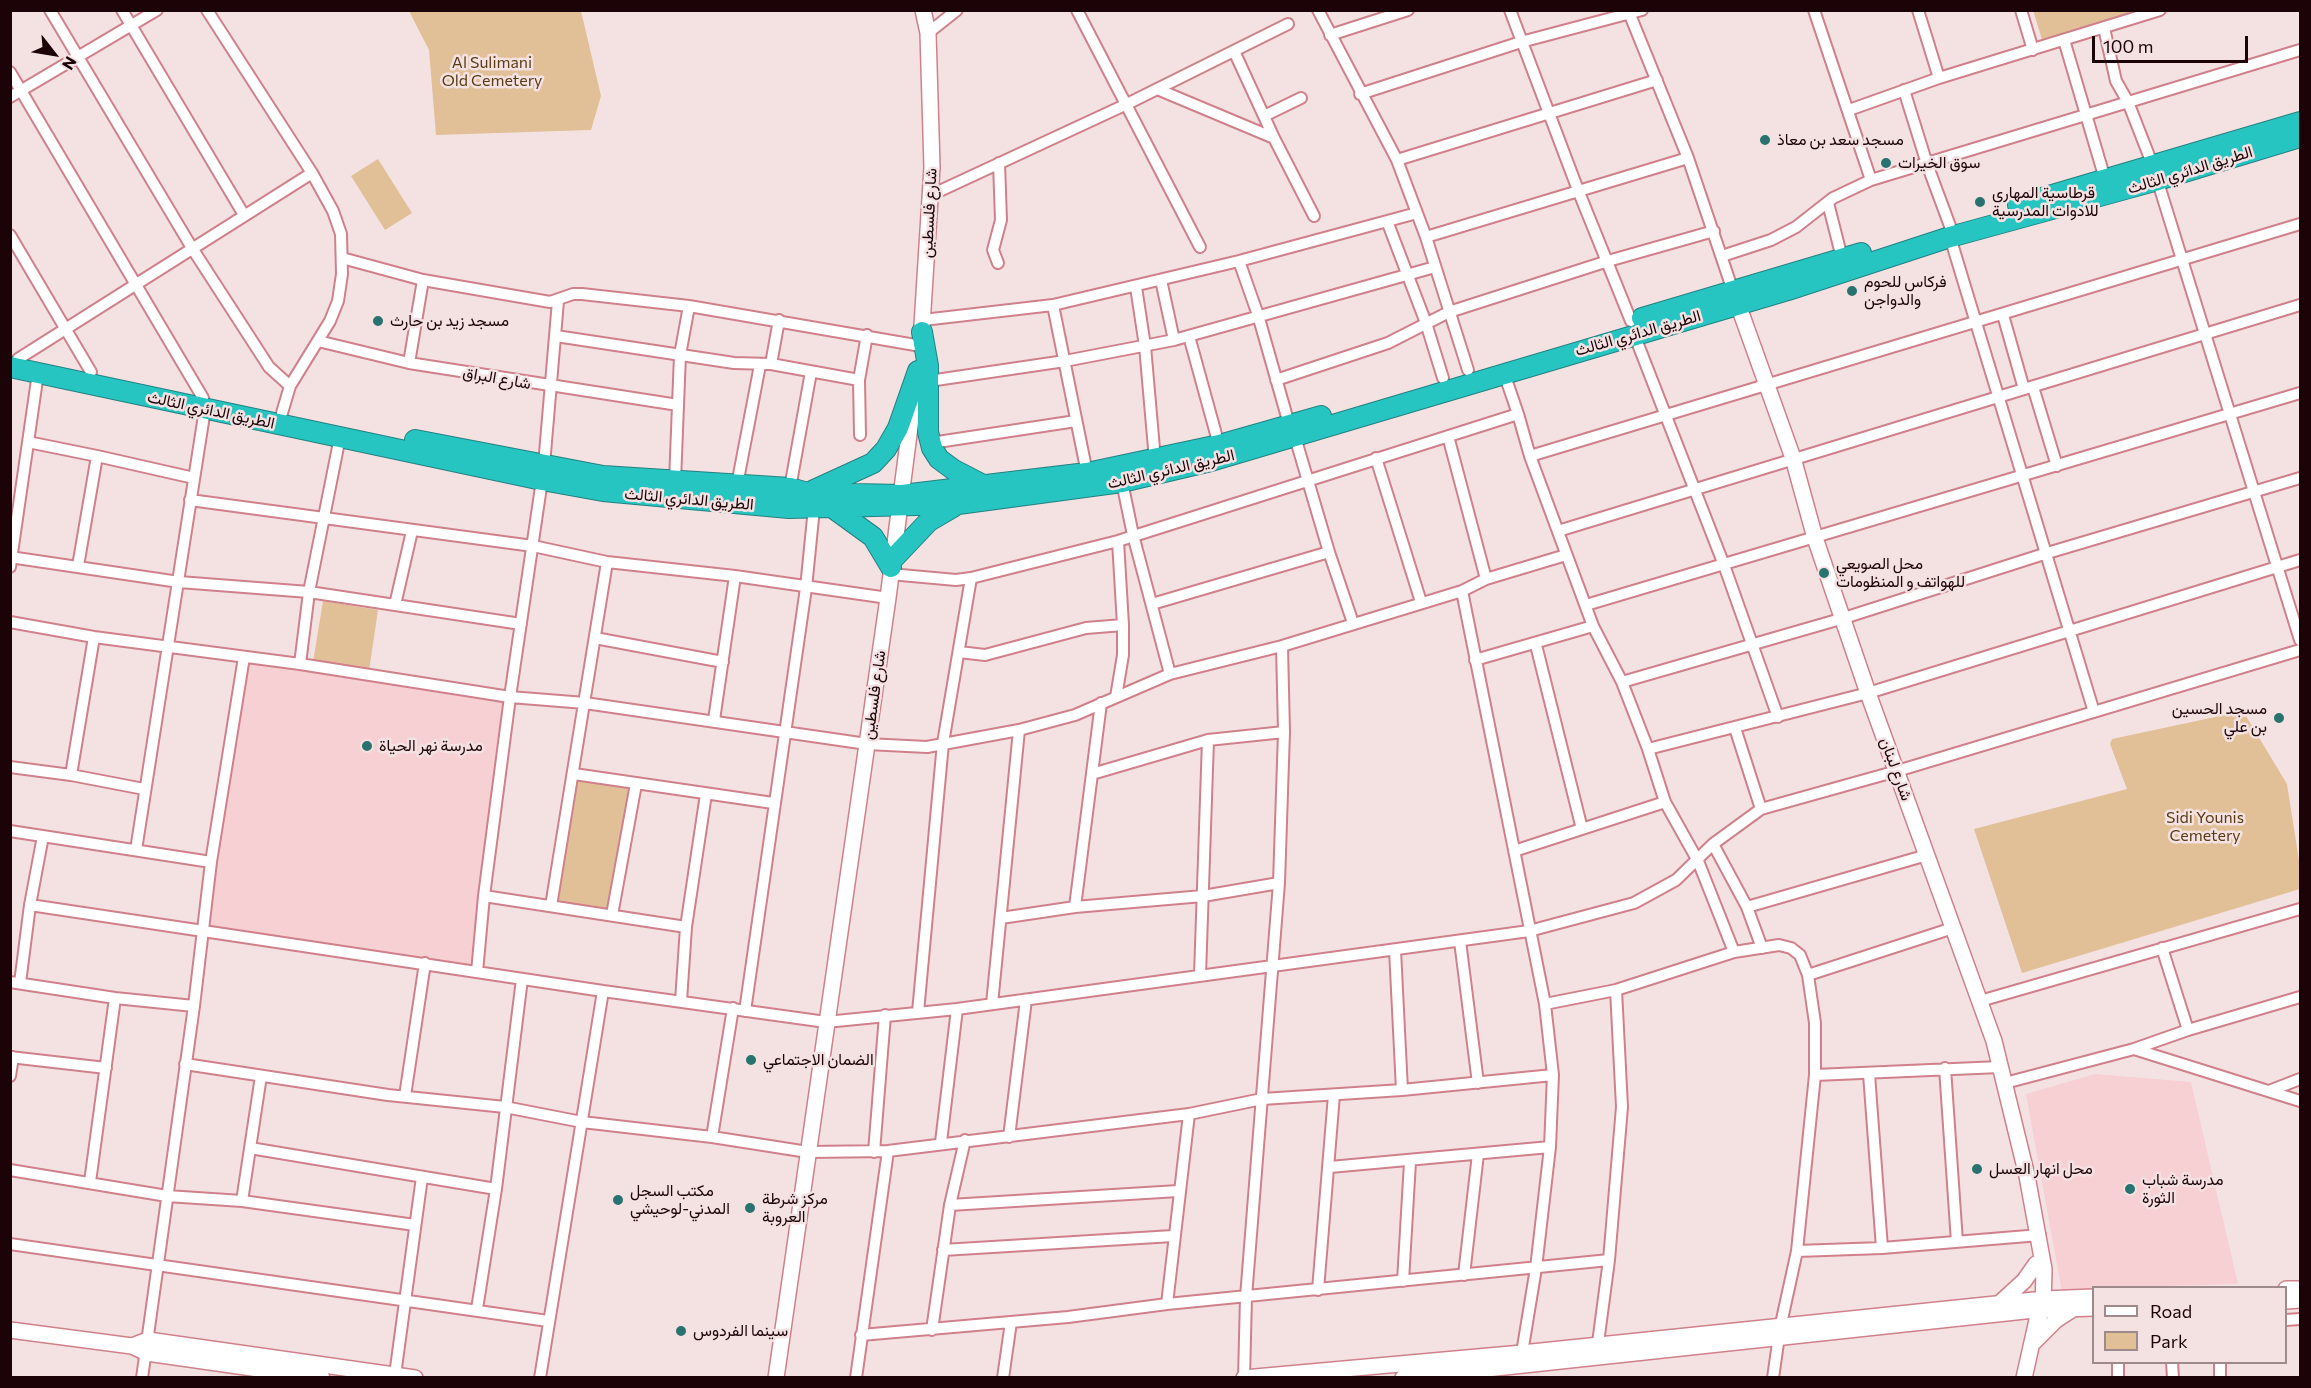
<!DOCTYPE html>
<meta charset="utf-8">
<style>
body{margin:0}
#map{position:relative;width:2311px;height:1388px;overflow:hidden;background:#f4e2e3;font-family:Commissioner,sans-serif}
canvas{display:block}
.frame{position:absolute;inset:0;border:12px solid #1c0307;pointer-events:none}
.legend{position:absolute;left:2092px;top:1286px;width:195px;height:78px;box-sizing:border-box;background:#f4e2e3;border:2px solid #9e898b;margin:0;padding:8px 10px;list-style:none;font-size:18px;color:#1c0307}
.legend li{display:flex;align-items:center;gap:12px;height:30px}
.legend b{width:30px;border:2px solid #9e898b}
.north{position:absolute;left:24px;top:24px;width:60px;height:60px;-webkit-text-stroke:4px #f4e2e3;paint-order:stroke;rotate:121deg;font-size:16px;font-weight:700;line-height:24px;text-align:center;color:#1c0307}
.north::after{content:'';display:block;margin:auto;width:21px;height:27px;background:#1c0307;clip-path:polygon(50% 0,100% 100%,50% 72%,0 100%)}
.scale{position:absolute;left:2092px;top:36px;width:156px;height:27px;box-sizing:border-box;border:3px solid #1c0307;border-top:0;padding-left:8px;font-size:18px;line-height:21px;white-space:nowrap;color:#1c0307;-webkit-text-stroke:4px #f4e2e3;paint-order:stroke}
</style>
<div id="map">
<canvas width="2311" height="1388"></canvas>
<div class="frame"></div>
<ul class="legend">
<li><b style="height:8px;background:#fff"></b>Road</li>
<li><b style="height:16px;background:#e1c098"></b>Park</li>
</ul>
<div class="north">N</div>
<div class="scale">100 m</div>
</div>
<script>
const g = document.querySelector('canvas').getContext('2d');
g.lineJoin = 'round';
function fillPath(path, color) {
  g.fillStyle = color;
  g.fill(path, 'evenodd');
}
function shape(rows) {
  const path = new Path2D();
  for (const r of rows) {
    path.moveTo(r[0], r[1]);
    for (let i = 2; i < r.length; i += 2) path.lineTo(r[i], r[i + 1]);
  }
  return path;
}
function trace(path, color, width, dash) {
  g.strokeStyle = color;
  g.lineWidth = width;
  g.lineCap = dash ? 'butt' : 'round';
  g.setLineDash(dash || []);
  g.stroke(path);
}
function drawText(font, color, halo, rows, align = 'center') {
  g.font = font + ' Commissioner,Vazirmatn,sans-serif';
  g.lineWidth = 5;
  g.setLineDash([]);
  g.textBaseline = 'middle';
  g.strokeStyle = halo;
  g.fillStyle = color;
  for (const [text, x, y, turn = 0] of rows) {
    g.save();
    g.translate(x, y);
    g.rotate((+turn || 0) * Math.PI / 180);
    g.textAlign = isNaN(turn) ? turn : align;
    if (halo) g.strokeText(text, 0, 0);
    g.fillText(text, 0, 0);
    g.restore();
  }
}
fillPath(shape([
 [246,659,507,699,473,968,205,929],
 [2095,1074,2191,1082,2238,1284,2094,1288,2093,1291,2062,1292,2026,1094]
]), '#f6d0d3');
fillPath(shape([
 [2033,10,2141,11,2043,43],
 [409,11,581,11,601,96,591,130,436,135,429,50],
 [378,159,412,213,385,230,351,176],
 [323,601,378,610,369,671,313,662],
 [2243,711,2287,784,2300,867,2300,889,2022,973,1974,829,2127,789,2110,744,2112,739],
 [574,774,636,784,612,914,551,906]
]), '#e1c098');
const street = shape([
 [50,10,192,248,269,367,290,386],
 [122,10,244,215],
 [207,10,312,173,333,211,341,234,342,274,338,301,330,321,290,386,282,413],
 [1077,10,1200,247],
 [1318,10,1397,160,1426,237,1468,370],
 [1510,10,1578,190,1631,321],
 [1628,10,1688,158,1733,291],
 [1814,10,1871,180],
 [1918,10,1939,78],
 [2021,10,2033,50],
 [2104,28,2116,81,2128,102,2153,166,2300,640],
 [928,33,957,10],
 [1330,35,1408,10],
 [2064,40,2105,179],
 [1234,51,1274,138,1314,216],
 [10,72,203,398],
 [1157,89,1274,138],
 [1904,90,1927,164,1950,226],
 [1360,94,1521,42,1642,10],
 [10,97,157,10],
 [1849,110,1939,78,2160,10],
 [1264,116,1301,98],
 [1397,160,1657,80],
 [931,195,1127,104,1288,24],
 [1828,203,1842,258],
 [1387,221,1426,323,1443,378],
 [10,235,91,372],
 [1426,237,1688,158],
 [1950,237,2094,712],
 [1722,256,1771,240,1796,227,1833,198,1871,180,2300,50],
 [342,258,423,280,550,302,573,294,582,294,689,306,921,346],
 [1239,261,1258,315,1289,424],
 [998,263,993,250,1001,220,999,163],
 [1161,280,1174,340],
 [1136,287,1145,346,1155,460],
 [1053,305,1087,473],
 [2003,315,2024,389],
 [923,320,1053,305,1239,261,1417,213],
 [1634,334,1724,565,1778,717],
 [556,336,734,363,771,364,859,380,867,335],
 [1189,336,1219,445],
 [318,341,409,363,678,405],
 [18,359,312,173],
 [409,363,423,280],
 [771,364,779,320],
 [1504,373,1518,414],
 [859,380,860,435],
 [1276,380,1388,343,1449,312,1608,261,1714,231],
 [929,381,1065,361,1174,340,1435,267],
 [2033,387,2057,466],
 [1448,436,1486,579],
 [28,442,97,456],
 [931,443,1076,421],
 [1530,456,2300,224],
 [1376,458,1421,602],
 [544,465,558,301],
 [675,481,680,355,689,306],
 [1122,482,1133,535,1170,674],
 [737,485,760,365],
 [790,488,811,372],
 [190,500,533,546,607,562,735,576,888,598],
 [1558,531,2300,305],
 [1329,552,1353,623],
 [10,557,179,582,309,592,521,624],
 [78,566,97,456,194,478],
 [10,567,38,373],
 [890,574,956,580,971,578,1118,541,1518,414,1530,456,1593,626,1622,682,1648,749,1665,802,1698,861,1734,952,1616,990,1545,1004],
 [1462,591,1545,1004,1553,1075,1550,1147,1536,1268,1522,1353],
 [1152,604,1329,552,1295,437],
 [395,605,412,531],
 [1586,605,2300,393],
 [10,622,94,637,300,664,510,697,585,703,867,744,927,747,1019,730,1075,715,1170,674,1282,646,1462,591,1486,579,1566,555],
 [595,638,723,662],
 [1536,645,1582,829],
 [959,652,985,655,1086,628,1123,625,1118,541],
 [1475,660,1593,626],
 [300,664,309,592,340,437],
 [1622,682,1844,618,2044,554,2300,478],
 [1116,697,1123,655,1123,625],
 [714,720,735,576],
 [1735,728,1761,809],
 [1648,749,1868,693,2300,560],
 [10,767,71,775,144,789],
 [574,774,773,803],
 [1092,774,1208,740,1284,732],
 [71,775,94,637],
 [10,831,211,862],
 [1713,844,1747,907,1927,855],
 [136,850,205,409],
 [1514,851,1665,802],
 [484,896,686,927],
 [30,905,603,991,826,1022,957,1009,1529,931,1634,903,1676,880,1713,844,1761,809,1897,771,2300,650],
 [551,906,607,562],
 [1075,907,1101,703],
 [1747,907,1762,948],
 [612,915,636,784],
 [1001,918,1075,907,1203,896,1279,883],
 [1460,941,1478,1083],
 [2162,948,2188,1030],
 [1395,950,1402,1090],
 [1734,952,1779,945,1791,948,1800,955,1808,975,1815,1023,1815,1075,1797,1251,1781,1324],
 [477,972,484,896,510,697,542,480],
 [1200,975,1208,740],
 [1808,975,1953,928],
 [10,982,115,998,194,1006],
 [20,983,30,905,43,836],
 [681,1001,686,927,706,794],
 [1980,1001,2300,909],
 [992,1004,1019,730],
 [745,1011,806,588,814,508],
 [918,1012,943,743,971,578],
 [2134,1049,2300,1101],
 [10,1057,106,1068],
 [185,1064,388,1095,505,1107,582,1122,712,1137,808,1152,888,1151,1189,1114,1262,1099,1402,1090,1553,1075],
 [1945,1068,1957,1242],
 [1869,1074,1882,1248],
 [1815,1075,2000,1067],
 [10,1076,13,1057],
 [2005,1083,2134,1049,2188,1030,2300,997],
 [2269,1091,2300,1079],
 [405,1096,425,963],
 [712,1137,733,1008],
 [1009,1137,1026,1000],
 [941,1142,957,1009],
 [250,1148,496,1189],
 [874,1152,885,1015],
 [1330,1167,1550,1147],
 [10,1170,167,1196,242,1201,415,1225],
 [90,1182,115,998],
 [242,1201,261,1076],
 [950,1205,1178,1191],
 [10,1244,548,1321],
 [943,1250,1173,1236],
 [1797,1251,1882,1248,2040,1235],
 [1464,1275,1478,1154],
 [1403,1281,1410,1162],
 [1318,1290,1334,1095],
 [1167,1304,1189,1114],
 [477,1309,496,1189,522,979],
 [2286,1320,2300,1319],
 [932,1330,950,1205,965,1140],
 [861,1335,1068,1317,1167,1304,1609,1260],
 [1598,1343,1609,1260,1622,1107,1616,990],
 [2118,1362,2118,1378],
 [2172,1362,2173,1378],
 [2220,1362,2220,1378],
 [395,1375,422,1177],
 [142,1378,194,1006,211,862,244,657],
 [540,1378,603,991],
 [856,1378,888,1151],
 [1003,1378,1011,1322],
 [1244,1378,1246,1297,1279,883,1284,732,1282,646],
 [1773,1378,1779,1336]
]);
const secondary = shape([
 [1735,296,1793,458,1815,538,1868,693,1994,1041,2027,1176,2044,1269,2043,1310,2037,1320,2024,1378],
 [921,341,932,167,928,33,923,10],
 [2286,1289,2300,1289],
 [2286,1301,2300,1300],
 [2000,1303,2024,1281,2036,1264],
 [10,1330,132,1346,147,1353,322,1378],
 [2032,1344,2056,1320,2073,1309],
 [132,1346,148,1340,415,1378],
 [776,1378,888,598,913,403],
 [1244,1378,1522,1353,2044,1299,2094,1297],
 [1403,1378,2034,1310,2094,1308]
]);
const highway = shape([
 [2018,205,2300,122],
 [1642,318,1861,253],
 [922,332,928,366,928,432,932,448,939,459,954,470,985,486],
 [10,367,542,480,603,491,789,508,958,504,1122,482,1211,461,1788,290,1950,237,2158,180,2300,137],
 [415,440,603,476,790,488,808,493,902,495,1087,473,1219,445,1321,416],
 [814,490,873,463,886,449,898,428,918,371],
 [833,508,873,537,891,567],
 [892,560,929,521,953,507]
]);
trace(street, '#d0808a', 14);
trace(secondary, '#d0808a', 18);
trace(highway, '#238180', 22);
trace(street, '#fff', 10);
trace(secondary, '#fff', 15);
trace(highway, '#27c5c1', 20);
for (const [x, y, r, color] of [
 [1765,140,6,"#28726f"],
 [1886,163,6,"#28726f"],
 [1980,202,6,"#28726f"],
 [1852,291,6,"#28726f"],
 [378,321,6,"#28726f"],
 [1824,573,6,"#28726f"],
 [2279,718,6,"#28726f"],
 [367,746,6,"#28726f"],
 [751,1060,6,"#28726f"],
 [1977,1169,6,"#28726f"],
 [2130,1189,6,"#28726f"],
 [618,1200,6,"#28726f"],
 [750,1208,6,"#28726f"],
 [681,1331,6,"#28726f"]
]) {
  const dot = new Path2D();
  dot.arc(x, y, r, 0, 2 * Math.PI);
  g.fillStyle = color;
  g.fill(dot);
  trace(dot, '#f4e2e3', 2);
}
drawText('16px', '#593b11', '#f4e2e3', [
 ["Al Sulimani",492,63],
 ["Old Cemetery",492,81],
 ["Sidi Younis",2205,818],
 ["Cemetery",2205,836]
]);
drawText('16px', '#1c0307', '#f4e2e3', [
 ["مسجد سعد بن معاذ",1777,140],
 ["سوق الخيرات",1898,163],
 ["قرطاسية المهاري",1992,193],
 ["للادوات المدرسية",1992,211],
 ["فركاس للحوم",1864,282],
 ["والدواجن",1864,300],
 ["مسجد زيد بن حارث",390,321],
 ["محل الصويعي",1836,564],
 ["للهواتف و المنظومات",1836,582],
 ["مسجد الحسين",2267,709,"right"],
 ["بن علي",2267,727,"right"],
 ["مدرسة نهر الحياة",379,746],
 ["الضمان الاجتماعي",763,1060],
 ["محل انهار العسل",1989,1169],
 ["مدرسة شباب",2142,1180],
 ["الثورة",2142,1198],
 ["مكتب السجل",630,1191],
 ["المدني-لوحيشي",630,1209],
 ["مركز شرطة",762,1199],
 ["العروبة",762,1217],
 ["سينما الفردوس",693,1331]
], 'left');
drawText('16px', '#1c0307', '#f4e2e3', [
 ["الطريق الدائري الثالث",2190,170,-17],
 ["شارع فلسطين",929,213,-87],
 ["الطريق الدائري الثالث",1638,333,-16],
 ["شارع البراق",497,378,10],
 ["الطريق الدائري الثالث",211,410,12],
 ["الطريق الدائري الثالث",1171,469,-13],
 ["الطريق الدائري الثالث",689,499,5],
 ["شارع فلسطين",874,695,-82],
 ["شارع لبنان",1896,769,70]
]);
</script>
